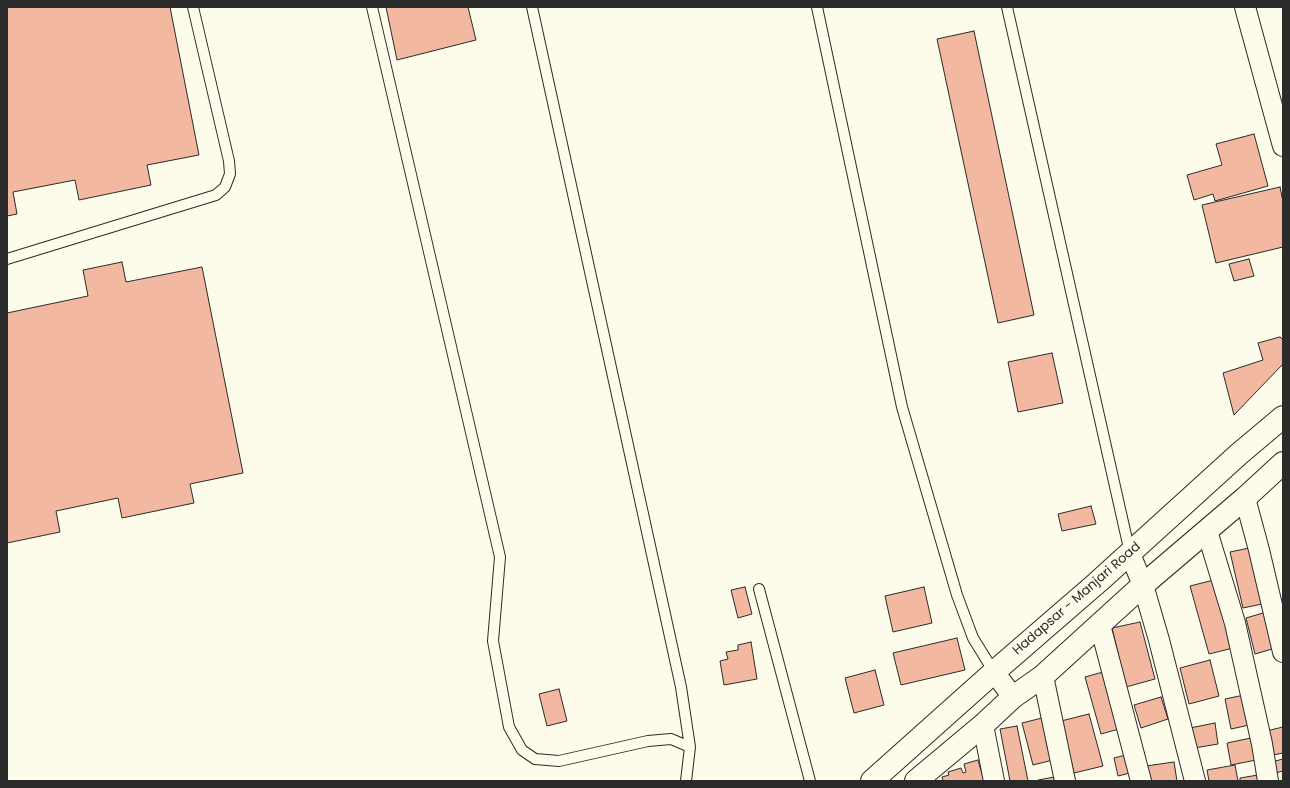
<!DOCTYPE html>
<style>
body{margin:0}
#map{position:relative;width:1290px;height:788px;overflow:hidden;background:#fdfbea;font-family:Poppins,sans-serif}
canvas{display:block}
.frame{position:absolute;inset:0;border:8px solid #2b2b2b;pointer-events:none}
</style>
<div id="map">
<canvas width="1290" height="788"></canvas>
<div class="frame"></div>
</div>
<script>
const g = document.querySelector('canvas').getContext('2d');
g.lineJoin = 'round';
function fillPath(path, color) {
  g.fillStyle = color;
  g.fill(path, 'evenodd');
}
function shape(rows) {
  const path = new Path2D();
  for (const r of rows) {
    path.moveTo(r[0], r[1]);
    for (let i = 2; i < r.length; i += 2) path.lineTo(r[i], r[i + 1]);
  }
  return path;
}
function trace(path, color, width, dash) {
  g.strokeStyle = color;
  g.lineWidth = width;
  g.lineCap = dash ? 'butt' : 'round';
  g.setLineDash(dash || []);
  g.stroke(path);
}
function drawText(font, color, halo, rows, align = 'center') {
  g.font = font + ' Poppins,sans-serif';
  g.lineWidth = 3;
  g.setLineDash([]);
  g.textBaseline = 'middle';
  g.strokeStyle = halo;
  g.fillStyle = color;
  for (const [text, x, y, turn = 0] of rows) {
    g.save();
    g.translate(x, y);
    g.rotate((+turn || 0) * Math.PI / 180);
    g.textAlign = isNaN(turn) ? turn : align;
    if (halo) g.strokeText(text, 0, 0);
    g.fillText(text, 0, 0);
    g.restore();
  }
}
const building = shape([
 [7,7,170,7,199,155,147,165,151,185,79,200,75,180,13,192,17,214,7,216,7,7],
 [386,7,468,7,476,40,397,60,386,7],
 [974,31,1034,315,998,323,937,39,974,31],
 [1254,134,1268,186,1215,201,1213,194,1194,200,1187,175,1222,165,1216,144,1254,134],
 [1280,187,1283,202,1283,247,1216,263,1202,205,1280,187],
 [1249,259,1254,276,1234,281,1229,264,1249,259],
 [122,262,126,282,202,267,243,473,190,484,194,503,122,518,118,498,56,511,60,532,7,543,7,313,88,296,83,270,122,262],
 [1280,337,1283,340,1283,364,1234,415,1223,373,1263,360,1258,343,1280,337],
 [1052,353,1063,403,1018,412,1008,362,1052,353],
 [1091,506,1096,524,1062,531,1058,514,1091,506],
 [1254,547,1267,603,1243,608,1230,552,1254,547],
 [1214,580,1233,648,1209,654,1190,586,1214,580],
 [745,587,752,614,738,618,731,590,745,587],
 [924,587,932,623,893,632,885,596,924,587],
 [1270,611,1279,647,1255,654,1246,618,1270,611],
 [1140,622,1155,679,1126,687,1112,628,1140,622],
 [957,638,965,670,901,685,893,653,957,638],
 [751,642,757,679,724,685,720,661,728,659,726,652,738,650,738,645,751,642],
 [1210,660,1219,696,1189,704,1180,668,1210,660],
 [875,670,884,705,854,713,845,678,875,670],
 [1110,670,1126,727,1101,734,1085,677,1110,670],
 [559,689,567,721,547,726,539,694,559,689],
 [1249,694,1254,724,1231,729,1225,699,1249,694],
 [1161,697,1168,719,1141,728,1134,705,1161,697],
 [1089,714,1103,766,1074,773,1061,721,1089,714],
 [1042,718,1053,760,1033,765,1022,723,1042,718],
 [1215,723,1218,744,1194,748,1190,728,1215,723],
 [1017,726,1028,781,1010,781,1000,729,1017,726],
 [1283,727,1283,753,1268,756,1262,732,1283,727],
 [1251,738,1256,760,1231,765,1227,743,1251,738],
 [1130,754,1134,772,1118,776,1114,758,1130,754],
 [1283,759,1283,771,1272,774,1268,763,1283,759],
 [978,760,984,781,943,781,942,777,949,775,948,772,961,768,963,773,966,772,964,764,978,760],
 [1174,762,1177,781,1148,781,1146,766,1174,762],
 [1235,765,1238,781,1209,781,1207,770,1235,765],
 [1264,774,1265,781,1240,781,1240,778,1264,774],
 [1060,776,1061,781,1038,781,1038,780,1060,776]
]);
fillPath(building, '#f2b8a0');
trace(building, '#2b2b2b', 1);
const service = shape([
 [372,7,500,557,493,641,509,727,522,750,535,759,559,761,648,741,671,739,690,747],
 [532,7,681,687,690,747,686,781],
 [817,7,902,407,957,595,973,638,994,672],
 [1007,7,1130,553],
 [7,259,216,195,225,187,230,174,229,161,193,7],
 [759,589,810,781]
]);
const minor = shape([
 [1245,7,1283,146],
 [1245,498,1259,550,1283,652],
 [1207,531,1235,623,1262,744,1268,781],
 [1130,554,1143,585,1159,640,1195,781],
 [1100,625,1141,781],
 [994,672,1013,697],
 [1043,676,1065,781],
 [983,725,994,781]
]);
const primary = shape([
 [872,781,994,672,1098,582,1239,454,1283,417],
 [916,781,983,725,1013,697,1043,676,1143,585,1245,498,1283,463]
]);
trace(service, '#2b2b2b', 12);
trace(minor, '#2b2b2b', 22);
trace(primary, '#2b2b2b', 24);
trace(service, '#fdfbea', 10);
trace(minor, '#fdfbea', 20);
trace(primary, '#fdfbea', 22);
drawText('13px', '#2b2b2b', '#fdfbea', [
 ["Hadapsar - Manjari Road",1077,599,-41]
]);
</script>
